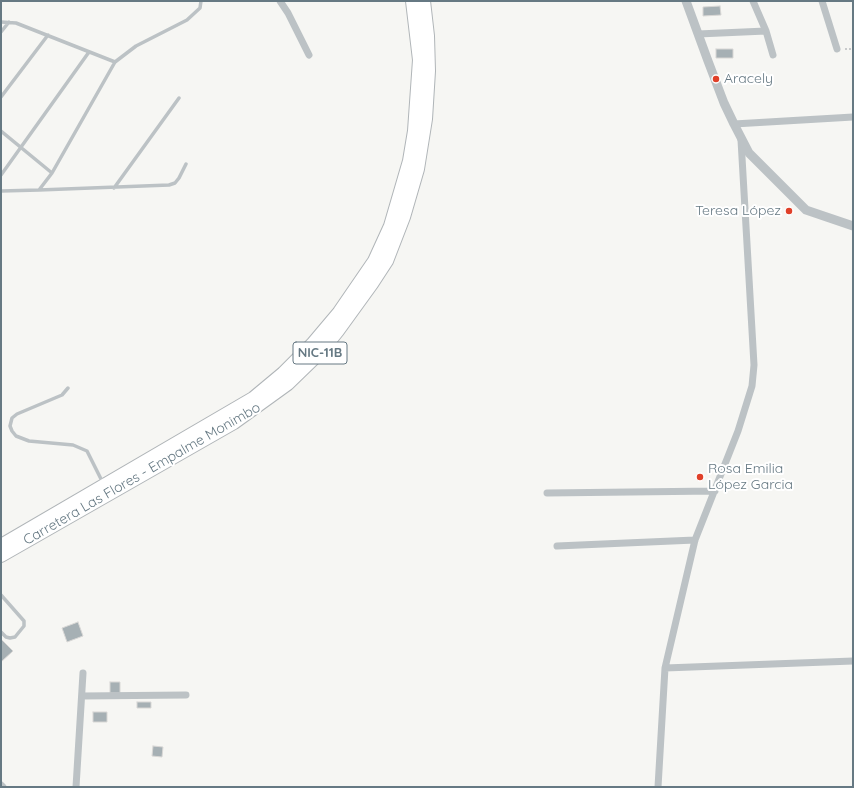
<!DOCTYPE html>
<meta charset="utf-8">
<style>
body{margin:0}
#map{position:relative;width:854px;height:788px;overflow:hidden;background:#f6f6f3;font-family:Quicksand,sans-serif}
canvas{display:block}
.frame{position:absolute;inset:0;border:2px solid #667983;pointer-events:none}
</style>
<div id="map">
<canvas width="854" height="788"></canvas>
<div class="frame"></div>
</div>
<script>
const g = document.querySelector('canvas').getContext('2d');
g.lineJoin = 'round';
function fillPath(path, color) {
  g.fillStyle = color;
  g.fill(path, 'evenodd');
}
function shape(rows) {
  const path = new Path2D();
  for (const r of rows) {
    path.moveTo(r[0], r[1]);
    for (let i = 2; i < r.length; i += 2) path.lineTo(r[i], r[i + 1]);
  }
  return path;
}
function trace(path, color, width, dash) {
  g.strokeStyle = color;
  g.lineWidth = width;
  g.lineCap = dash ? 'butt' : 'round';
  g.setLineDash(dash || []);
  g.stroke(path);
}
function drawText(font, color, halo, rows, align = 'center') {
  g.font = font + ' Quicksand,sans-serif';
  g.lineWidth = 4;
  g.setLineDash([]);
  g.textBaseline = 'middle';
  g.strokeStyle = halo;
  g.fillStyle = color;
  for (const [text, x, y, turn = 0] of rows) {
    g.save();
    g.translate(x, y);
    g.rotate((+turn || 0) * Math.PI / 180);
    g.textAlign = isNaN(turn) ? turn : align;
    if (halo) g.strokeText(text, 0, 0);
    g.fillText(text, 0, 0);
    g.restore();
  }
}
const building = shape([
 [720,6,721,15,703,16,703,7,720,6],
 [716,49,733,49,733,58,716,58,716,49],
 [78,622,83,636,67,642,62,628,78,622],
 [1,639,13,651,1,662,1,639],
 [110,682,120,682,120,693,110,693,110,682],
 [137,702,151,702,151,708,137,708,137,702],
 [93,712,107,712,107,722,93,722,93,712],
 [153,746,163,747,162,757,152,756,153,746]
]);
fillPath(building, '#a6b0b4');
trace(building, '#d8d7d5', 1);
const trunk = shape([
 [1,545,253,398,283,373,312,344,339,312,374,261,390,226,409,161,414,131,419,60,412,1],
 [1,556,234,423,288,384,322,351,338,331,372,284,387,261,404,217,418,169,426,119,429,71,428,36,424,1]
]);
trace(trunk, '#b0b5b8', 14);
trace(shape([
 [845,49,853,49]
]), '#b9bcbe', 1.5, [2, 2]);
trace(shape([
 [1,22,16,23,115,62,136,46,187,20,200,8,201,1],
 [1,32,9,22],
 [1,97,48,35],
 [1,131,52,173],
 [1,175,89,52],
 [114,188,179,98],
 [39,190,169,185,175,183,179,178,186,164],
 [1,191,39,190,52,173,115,62],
 [68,388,62,395,17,414,12,418,10,426,12,431,16,436,29,441,73,445,87,451,103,483],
 [1,595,24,621,24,626,15,637,10,638,6,637,1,632]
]), '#bcc2c5', 3.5);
trace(shape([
 [280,1,288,13,309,55],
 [753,1,766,31,773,55],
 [822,1,837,49],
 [698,34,766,31],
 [734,124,853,117],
 [547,493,715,491],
 [557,546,695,540],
 [665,668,853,661],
 [82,696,186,695],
 [1,785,3,787],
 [76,787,83,673],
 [658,787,665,668,695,540,738,431,752,386,754,365,741,140]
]), '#bcc2c5', 7);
trace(shape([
 [686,1,708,61,724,103,734,124,749,153,806,210,853,226]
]), '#bcc2c5', 9);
trace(trunk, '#fff', 12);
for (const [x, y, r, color] of [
 [716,79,4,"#e04029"],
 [789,211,4,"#e04029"],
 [700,477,4,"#e04029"]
]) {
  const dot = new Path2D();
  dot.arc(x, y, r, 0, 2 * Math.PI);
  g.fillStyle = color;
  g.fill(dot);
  trace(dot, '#fff', 1.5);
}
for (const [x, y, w] of [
 [320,353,54]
]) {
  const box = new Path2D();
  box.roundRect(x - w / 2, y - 11, w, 22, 3);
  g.fillStyle = '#fff';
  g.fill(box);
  trace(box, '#667983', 1);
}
drawText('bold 13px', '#667983', null, [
 ["NIC-11B",320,353]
]);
drawText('14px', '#667983', '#fff', [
 ["Aracely",724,79],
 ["Teresa López",781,211,"right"],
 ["Rosa Emilia",708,469],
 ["López Garcia",708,485]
], 'left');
drawText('14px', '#667983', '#fff', [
 ["Carretera Las Flores - Empalme Monimbo",142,474,-30]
]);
</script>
